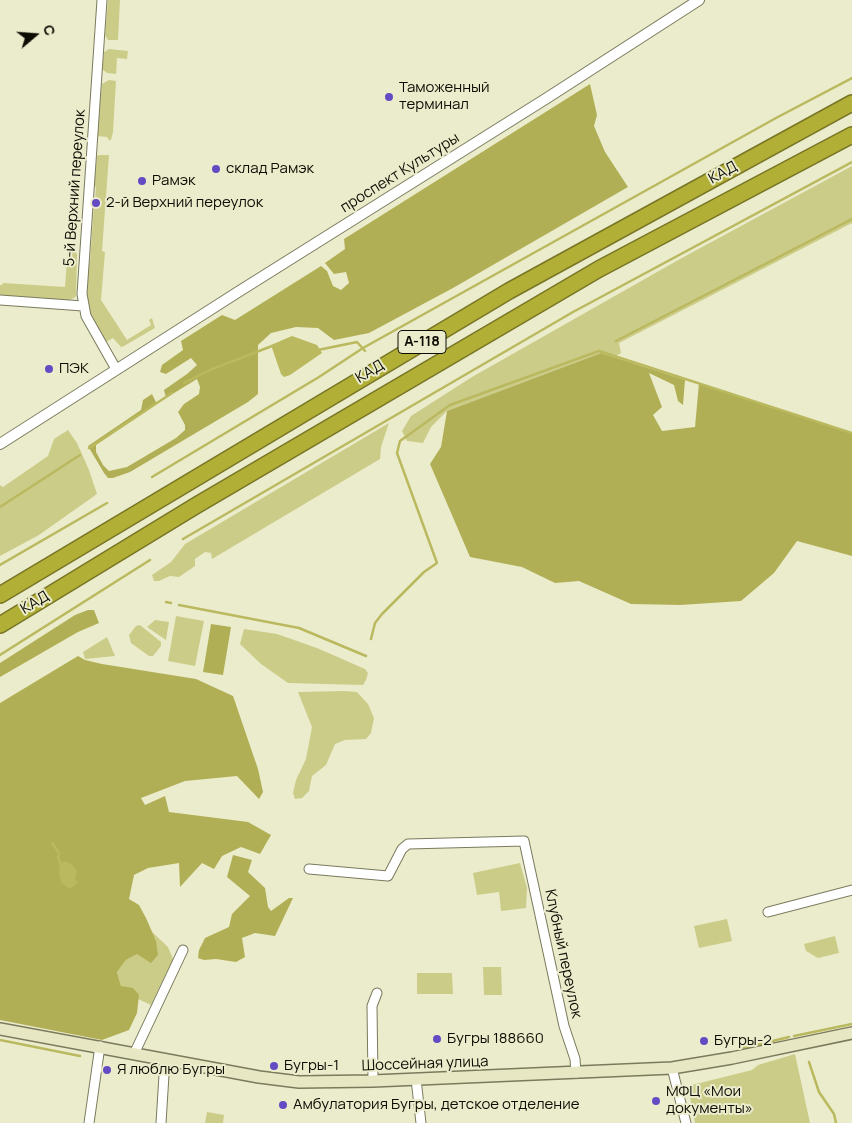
<!DOCTYPE html>
<meta charset="utf-8">
<style>
body{margin:0}
#map{position:relative;width:852px;height:1123px;overflow:hidden;background:#ebeccc;font-family:Manrope,sans-serif}
canvas{display:block}
.north{position:absolute;left:10px;top:10px;width:50px;height:50px;-webkit-text-stroke:4px #ebeccc;paint-order:stroke;rotate:72deg;font-size:14px;font-weight:700;line-height:20px;text-align:center;color:#0d0c03}
.north::after{content:'';display:block;margin:auto;width:18px;height:22px;background:#0d0c03;clip-path:polygon(50% 0,100% 100%,50% 72%,0 100%)}
</style>
<div id="map">
<canvas width="852" height="1123"></canvas>
<div class="north">С</div>
</div>
<script>
const g = document.querySelector('canvas').getContext('2d');
g.lineJoin = 'round';
function fillPath(path, color) {
  g.fillStyle = color;
  g.fill(path, 'evenodd');
}
function shape(rows) {
  const path = new Path2D();
  for (const r of rows) {
    path.moveTo(r[0], r[1]);
    for (let i = 2; i < r.length; i += 2) path.lineTo(r[i], r[i + 1]);
  }
  return path;
}
function trace(path, color, width, dash) {
  g.strokeStyle = color;
  g.lineWidth = width;
  g.lineCap = dash ? 'butt' : 'round';
  g.setLineDash(dash || []);
  g.stroke(path);
}
function drawText(font, color, halo, rows, align = 'center') {
  g.font = font + ' Manrope,sans-serif';
  g.lineWidth = 4;
  g.setLineDash([]);
  g.textBaseline = 'middle';
  g.strokeStyle = halo;
  g.fillStyle = color;
  for (const [text, x, y, turn = 0] of rows) {
    g.save();
    g.translate(x, y);
    g.rotate((+turn || 0) * Math.PI / 180);
    g.textAlign = isNaN(turn) ? turn : align;
    if (halo) g.strokeText(text, 0, 0);
    g.fillText(text, 0, 0);
    g.restore();
  }
}
fillPath(shape([
 [108,0,120,0,118,40,108,40,105,35],
 [109,49,128,51,127,59,117,58,116,74,107,73,102,69,104,52],
 [109,80,116,81,113,132,111,140,109,140,107,137,97,136,102,84],
 [99,155,109,155,102,251,105,252,101,300,127,340,151,325,149,320,152,318,155,328,124,346,121,347,113,338,106,342,92,319,88,305,87,290,88,263,90,263,94,204,97,204,97,202,95,202,96,187,94,186,97,156],
 [852,166,852,223,619,343,621,353,614,357,601,353,447,411,431,427,423,443,407,441,402,431,411,416,472,377,680,259],
 [68,246,72,247,77,254,76,296,74,298,66,301,0,296,0,285,2,285,3,283,65,287],
 [389,423,381,447,380,459,212,559,211,553,205,552,195,559,195,566,179,577,170,576,159,581,154,581,152,575,171,562,185,544],
 [68,430,77,443,89,470,97,494,39,535,0,556,0,485,3,487,48,456,54,439],
 [176,616,204,621,195,666,168,661],
 [155,620,169,622,166,640,147,627],
 [140,625,161,642,161,646,153,656,149,656,131,643,129,635,136,626],
 [244,629,277,634,317,648,365,669,368,673,366,680,363,685,288,683,261,664,240,644],
 [107,637,115,656,85,659,83,652],
 [345,691,357,692,368,704,374,718,371,733,366,739,345,740,335,744,326,765,312,776,309,791,302,798,295,799,293,793,296,780,306,759,312,727,298,692],
 [520,863,527,888,526,908,501,911,499,892,477,895,473,873],
 [727,919,732,941,699,948,694,926],
 [149,929,168,947,173,959,151,1005,138,999,139,995,121,986,117,972,126,960,156,941],
 [835,936,839,953,818,958,806,951,804,944],
 [483,967,501,967,502,995,484,995],
 [417,973,452,973,453,994,417,994],
 [795,1054,810,1123,695,1123,690,1097,692,1085,752,1070,758,1065],
 [207,1112,224,1115,223,1123,205,1123]
]), '#cccc89');
fillPath(shape([
 [590,84,597,115,594,126,605,152,628,187,453,288,369,333,334,340,318,328,296,327,271,333,258,345,258,394,248,402,130,472,113,478,108,478,104,473,88,446,141,410,143,400,152,394,157,404,96,445,96,452,103,465,109,471,127,467,176,438,185,430,185,425,178,412,184,404,199,394,200,387,197,379,166,398,164,390,187,374,197,365,191,358,166,374,160,372,162,365,183,350,181,341,222,315,235,320,321,266,327,271,333,286,341,290,349,283,346,272,334,274,325,263,345,249,344,239],
 [601,353,685,380,683,405,678,401,674,385,649,373,662,407,653,415,662,431,695,427,699,383,852,433,852,556,797,541,774,573,741,601,680,605,631,604,579,581,555,583,522,567,470,557,430,464,441,447,447,411],
 [88,610,94,610,99,623,78,632,0,677,0,663,75,615],
 [211,624,231,627,223,675,203,672],
 [78,656,85,660,102,664,196,679,233,696,258,769,263,792,259,799,237,776,185,781,141,798,145,805,165,796,169,812,248,822,271,835,260,854,241,847,222,856,214,869,202,863,180,887,179,863,148,868,134,875,129,899,139,905,146,918,156,941,158,955,151,963,137,954,126,960,117,972,121,986,133,988,139,995,137,1013,129,1030,102,1040,0,1020,0,703],
 [233,855,252,860,248,872,265,888,268,907,271,911,289,898,293,898,275,936,255,933,242,938,245,957,236,962,216,959,204,960,198,958,199,950,205,938,229,927,232,914,250,896,227,877]
]), '#b1af55');
fillPath(shape([
 [292,336,317,345,322,353,290,375,284,377,281,374,271,345],
 [65,861,71,864,77,870,75,878,78,883,70,889,61,883,59,873,60,863]
]), '#bab95f');
trace(shape([
 [616,341,852,219],
 [318,350,357,342,365,351],
 [184,383,212,369,272,346],
 [89,448,172,393],
 [152,477,319,377,363,348,776,118,852,78],
 [0,507,80,455],
 [183,539,573,312,852,162],
 [0,565,107,503],
 [166,602,171,603],
 [179,605,299,628,366,656],
 [371,639,375,623,382,614,424,572,437,563,397,453,400,441,450,405,599,351,852,433],
 [0,655,150,560],
 [52,843,59,853,58,857,60,863],
 [794,1036,852,1024],
 [0,1040,80,1056],
 [744,1048,789,1037],
 [809,1062,819,1092,834,1114,836,1123]
]), '#bab95f', 2.5);
const minor = shape([
 [102,0,82,294,86,316,116,369],
 [0,300,83,306],
 [309,869,388,876,402,849,408,844,524,841,564,1026,575,1059,576,1073],
 [768,912,852,890],
 [134,1054,183,950],
 [672,1068,686,1123],
 [416,1079,421,1123],
 [373,1081,372,1006,377,993],
 [89,1123,100,1046],
 [161,1123,165,1059]
]);
const tertiary = shape([
 [0,444,238,292,547,98,699,0]
]);
const secondary = shape([
 [0,1029,259,1077,299,1082,373,1081,672,1068,732,1058,852,1033]
]);
const motorway = shape([
 [0,595,509,291,852,103],
 [0,625,197,505,599,269,852,135]
]);
trace(minor, '#7a7a5d', 11);
trace(tertiary, '#7a7a5d', 12);
trace(secondary, '#7a7a5d', 14);
trace(motorway, '#787625', 18);
trace(minor, '#fff', 9);
trace(tertiary, '#fff', 10);
trace(secondary, '#e8e7c3', 11);
trace(motorway, '#b2af37', 15);
for (const [x, y, r, color] of [
 [389,97,5,"#644bc3"],
 [216,169,5,"#644bc3"],
 [142,181,5,"#644bc3"],
 [96,203,5,"#644bc3"],
 [49,369,5,"#644bc3"],
 [437,1039,5,"#644bc3"],
 [704,1041,5,"#644bc3"],
 [274,1066,5,"#644bc3"],
 [107,1070,5,"#644bc3"],
 [656,1101,5,"#644bc3"],
 [283,1105,5,"#644bc3"]
]) {
  const dot = new Path2D();
  dot.arc(x, y, r, 0, 2 * Math.PI);
  g.fillStyle = color;
  g.fill(dot);
  trace(dot, '#ebeccc', 2);
}
for (const [x, y, w] of [
 [422,342,48]
]) {
  const box = new Path2D();
  box.roundRect(x - w / 2, y - 11.5, w, 23, 4);
  g.fillStyle = '#ebeccc';
  g.fill(box);
  trace(box, '#0d0c03', 1);
}
drawText('bold 14px', '#0d0c03', null, [
 ["А-118",422,342]
]);
drawText('15px', '#0d0c03', '#ebeccc', [
 ["Таможенный",399,88],
 ["терминал",399,105],
 ["склад Рамэк",226,169],
 ["Рамэк",152,181],
 ["2-й Верхний переулок",106,203],
 ["ПЭК",59,369],
 ["Бугры 188660",447,1039],
 ["Бугры-2",714,1041],
 ["Бугры-1",284,1066],
 ["Я люблю Бугры",117,1070],
 ["МФЦ «Мои",666,1092],
 ["документы»",666,1109],
 ["Амбулатория Бугры, детское отделение",293,1105]
], 'left');
drawText('15px', '#0d0c03', '#ebeccc', [
 ["проспект Культуры",400,173,-32],
 ["КАД",723,173,-29],
 ["5-й Верхний переулок",75,188,-86],
 ["КАД",370,372,-31],
 ["КАД",35,603,-31],
 ["Клубный переулок",563,954,78],
 ["Шоссейная улица",425,1064,-2]
]);
</script>
